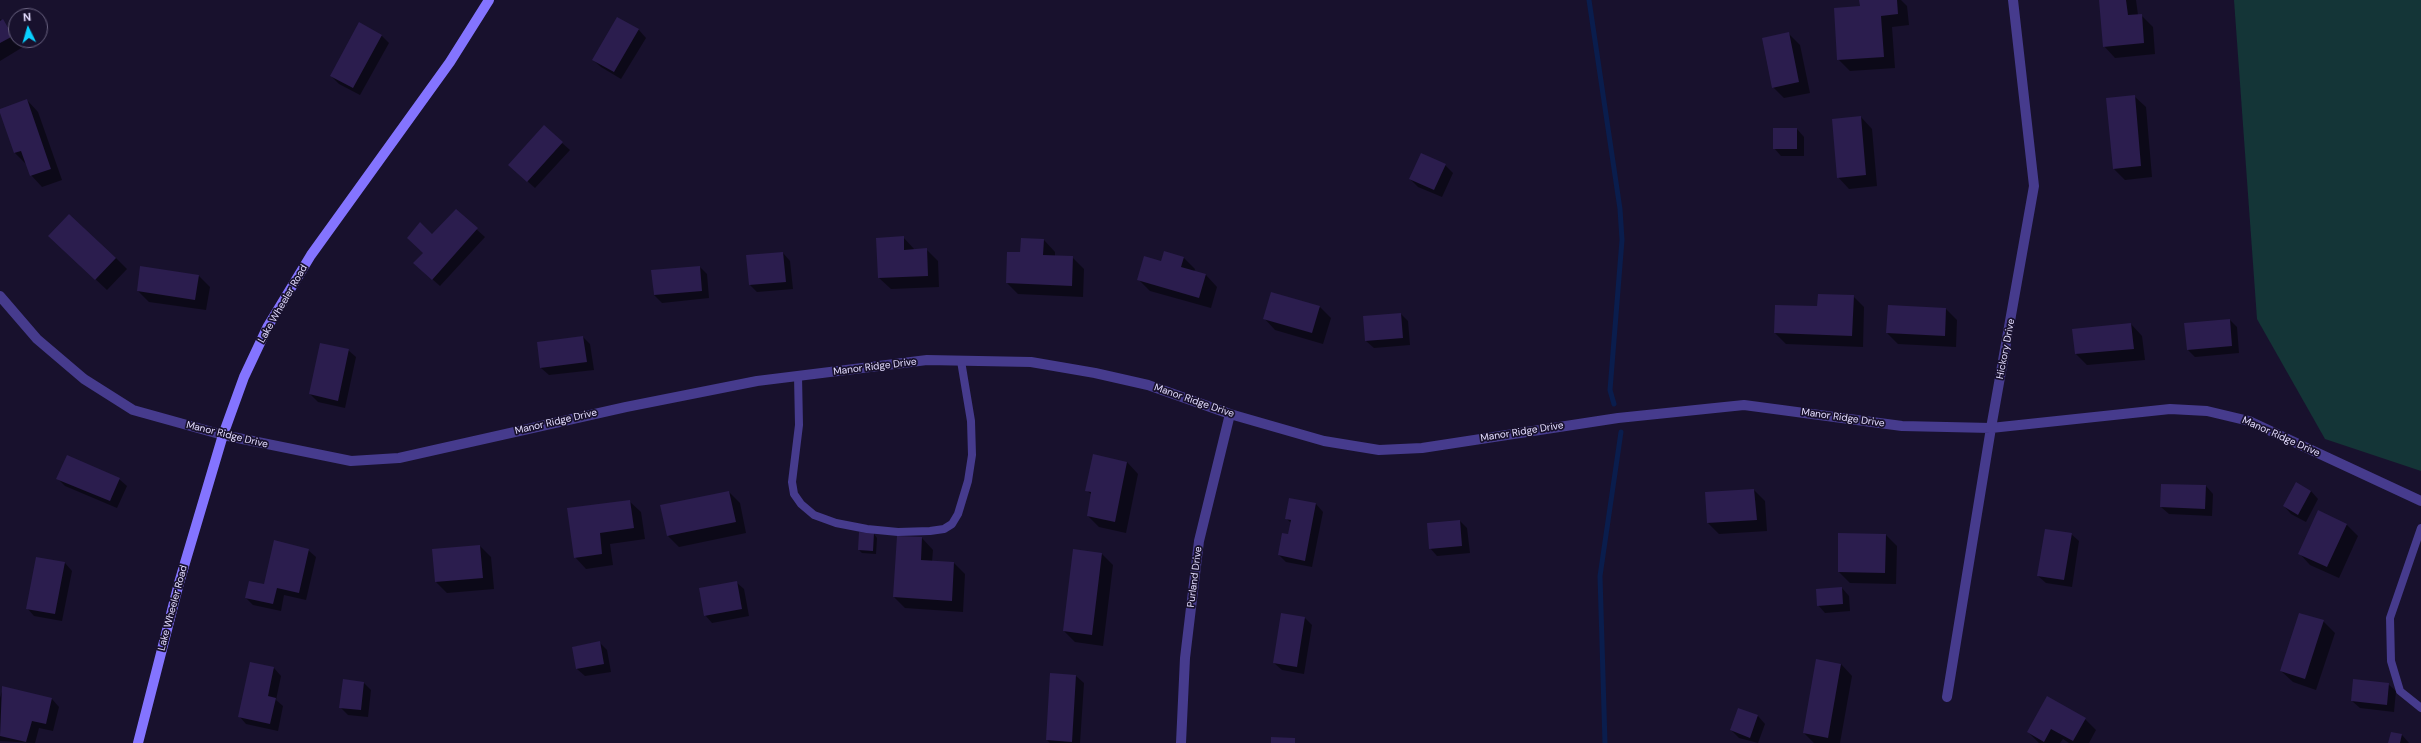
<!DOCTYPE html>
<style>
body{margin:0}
#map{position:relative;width:2421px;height:743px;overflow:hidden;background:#18112d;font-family:"DM Sans",sans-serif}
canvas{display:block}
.north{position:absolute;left:8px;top:8px;width:40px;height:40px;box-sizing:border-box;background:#18112d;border:1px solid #6a6381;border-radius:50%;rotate:355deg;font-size:11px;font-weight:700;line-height:16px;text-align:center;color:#e4ddff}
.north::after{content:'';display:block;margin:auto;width:14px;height:18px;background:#09d1ff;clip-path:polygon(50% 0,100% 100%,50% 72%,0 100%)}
</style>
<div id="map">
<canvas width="2421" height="743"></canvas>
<div class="north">N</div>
</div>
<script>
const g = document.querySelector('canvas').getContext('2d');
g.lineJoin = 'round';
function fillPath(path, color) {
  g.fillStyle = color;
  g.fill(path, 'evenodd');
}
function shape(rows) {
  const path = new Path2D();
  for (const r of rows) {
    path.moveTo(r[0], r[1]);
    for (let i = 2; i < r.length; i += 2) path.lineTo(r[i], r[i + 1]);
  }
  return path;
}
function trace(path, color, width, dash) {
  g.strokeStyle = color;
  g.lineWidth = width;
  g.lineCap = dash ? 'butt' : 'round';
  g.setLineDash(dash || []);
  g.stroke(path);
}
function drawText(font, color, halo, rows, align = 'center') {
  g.font = font + ' "DM Sans",sans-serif';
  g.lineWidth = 3.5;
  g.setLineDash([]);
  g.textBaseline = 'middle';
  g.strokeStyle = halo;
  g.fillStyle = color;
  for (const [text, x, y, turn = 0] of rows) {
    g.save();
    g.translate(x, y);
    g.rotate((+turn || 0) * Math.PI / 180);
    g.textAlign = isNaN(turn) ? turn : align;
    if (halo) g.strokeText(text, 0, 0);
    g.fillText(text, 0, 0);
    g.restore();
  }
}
fillPath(shape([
 [2234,0,2421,0,2421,471,2325,439,2257,319]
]), '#143537');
fillPath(shape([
 [1860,0,1901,0,1907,6,1909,25,1892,27,1895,68,1850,71,1838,59,1861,7],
 [2100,0,2136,0,2138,15,2141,15,2153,27,2155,54,2115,58,2104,46],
 [617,18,639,30,646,38,621,79,601,67,593,60],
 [0,19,14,32,16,40,19,40,23,47,0,61],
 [1788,33,1800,45,1810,93,1784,98,1773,87],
 [381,35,389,43,360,95,339,84,331,76],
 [2134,96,2146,107,2152,177,2125,180,2114,169],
 [27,100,38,112,62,180,42,187,31,175,27,165,15,153,0,110],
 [1861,117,1872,129,1877,186,1849,189,1838,177],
 [1797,129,1804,137,1804,156,1781,156,1774,148],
 [562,143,570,150,535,188,517,172],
 [1445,165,1453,173,1442,197,1418,187,1410,179],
 [456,211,485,237,440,286,422,270,424,253,432,235],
 [903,237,915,250,927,250,938,261,939,287,891,289,879,278],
 [1044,240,1055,252,1055,257,1072,257,1084,269,1083,297,1018,294,1007,283,1021,253],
 [61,247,116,258,127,269,107,290],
 [783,253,790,261,793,289,757,292,750,285],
 [1184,258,1195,269,1194,272,1206,275,1217,287,1211,308,1150,291,1138,279,1161,262],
 [700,267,707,274,709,298,662,303,654,295,652,271],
 [199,276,210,287,206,310,149,302,138,291],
 [1853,296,1864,307,1863,347,1786,344,1775,333,1818,307],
 [1320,307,1331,318,1323,344,1275,330,1264,318],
 [1946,309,1957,320,1956,347,1898,344,1887,333],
 [1401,314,1408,321,1410,345,1374,348,1366,341],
 [2230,320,2237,327,2239,353,2195,357,2188,350],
 [2131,324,2142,336,2145,360,2087,365,2076,354,2073,330],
 [583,337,590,344,594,370,549,375,541,368,538,343],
 [348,350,356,357,345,408,318,402,310,394],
 [1127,462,1138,474,1126,533,1099,527,1088,516,1092,495,1086,490],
 [57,478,119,479,127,486,117,508,65,486],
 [2296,484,2311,491,2318,499,2306,522,2291,514,2284,506],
 [2206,486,2213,494,2212,516,2169,514,2161,507],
 [1754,490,1765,501,1767,531,1719,534,1708,523],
 [729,492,740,503,746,533,679,547,668,536],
 [629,501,641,512,645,539,610,544,613,565,586,569,575,557],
 [1316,504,1323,512,1312,567,1286,562,1279,555,1289,535,1291,523,1286,518],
 [2318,512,2347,525,2358,536,2339,578,2310,565,2299,553],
 [1460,521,1467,528,1470,553,1437,556,1430,548],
 [860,533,874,534,877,538,876,554,862,553,859,550],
 [2071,534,2079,541,2072,587,2046,583,2038,576],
 [1886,535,1897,546,1896,584,1850,583,1839,572],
 [922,538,933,550,932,562,954,563,965,574,963,612,905,608,894,597],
 [480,546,491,557,494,589,447,593,436,582],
 [308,550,316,557,306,600,284,595,281,611,253,605,246,598],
 [1102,554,1113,565,1103,646,1075,642,1064,631],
 [65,563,72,571,62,621,34,616,27,608],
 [736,582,744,589,749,616,712,623,705,615],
 [1842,588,1849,596,1850,611,1825,613,1818,605],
 [1305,618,1312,625,1304,674,1282,670,1274,663],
 [2323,621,2335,633,2316,690,2293,682,2281,671],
 [599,642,607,650,611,672,585,676,577,669,573,647],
 [1841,664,1852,676,1840,743,1814,743,1804,733],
 [274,668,281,676,276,700,283,706,278,731,246,724,239,716],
 [1051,674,1076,676,1084,683,1080,743,1050,743,1047,740],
 [364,683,371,690,368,717,348,715,340,707],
 [2388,684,2396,691,2394,712,2360,708,2352,701],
 [3,688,52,699,59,707,53,731,39,728,35,743,0,741,0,698],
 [1758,716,1765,724,1758,743,1739,738,1731,730],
 [2085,719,2096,730,2089,743,2069,743,2063,739,2060,743,2039,743,2028,732],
 [2402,735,2409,743,2389,743]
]), '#0007');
trace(shape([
 [1589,0,1620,209,1622,240,1610,390,1614,404],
 [1605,743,1600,576,1621,432]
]), '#0a1d4d', 5);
fillPath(shape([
 [1859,0,1897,0,1898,14,1881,16,1884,57,1837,60,1834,8,1860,6],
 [2099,0,2126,0,2128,15,2142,14,2144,43,2103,47],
 [617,17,639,29,614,72,592,60],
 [3,19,13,36,0,43,0,21],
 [359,22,382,35,353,88,330,76],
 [1789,32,1799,82,1772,88,1762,38],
 [2135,95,2141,166,2113,169,2106,98],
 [27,99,51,169,30,176,21,151,14,153,0,113,0,109],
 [1861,116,1866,175,1837,178,1832,119],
 [544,125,563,142,527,182,508,165],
 [1773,128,1797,128,1797,149,1773,149],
 [1421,153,1446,164,1434,190,1409,179],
 [456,209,478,228,432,280,413,263,423,253,407,238,420,222,432,234],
 [69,214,116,258,95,280,48,236],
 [904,236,904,250,927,248,928,276,878,278,876,238],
 [1021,238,1044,239,1043,255,1073,256,1072,286,1006,283,1007,252,1020,252],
 [1164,251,1184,257,1181,267,1206,274,1199,298,1137,280,1144,256,1161,261],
 [783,252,786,282,749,285,746,255],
 [140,266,199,275,195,300,137,291],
 [700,266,702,291,654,295,651,270],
 [1271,292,1320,306,1312,333,1263,319],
 [1818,294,1854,295,1852,336,1774,333,1775,305,1817,306],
 [1888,305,1946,308,1945,336,1886,333],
 [1401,313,1403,338,1365,341,1363,316],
 [2230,319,2232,346,2187,350,2184,323],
 [2131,323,2134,349,2075,354,2072,329],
 [583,336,587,362,540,368,537,342],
 [320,343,349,349,338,401,309,394],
 [1093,454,1127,462,1115,522,1087,516,1091,492,1085,491],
 [67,455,120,478,110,501,56,479],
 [2296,482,2311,491,2298,515,2283,506],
 [2161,484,2206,485,2205,509,2160,507],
 [1754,489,1757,520,1707,523,1705,492],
 [729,491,736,522,667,536,660,505],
 [1289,498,1316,503,1305,561,1278,555,1282,533,1288,534,1291,520,1285,519],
 [630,500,634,528,600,533,602,554,574,558,567,508],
 [2318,510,2347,524,2327,567,2298,554],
 [1460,520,1462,546,1429,549,1427,523],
 [2045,529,2072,533,2064,580,2037,576],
 [859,532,874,533,873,551,858,550],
 [1838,533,1886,534,1885,573,1838,572],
 [897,536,922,537,921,560,954,562,952,601,893,597],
 [274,540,309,549,299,593,277,588,273,604,245,598,249,581,264,584],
 [480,545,483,578,435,582,432,549],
 [1073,549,1102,553,1092,635,1063,631],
 [36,557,65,562,55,614,26,609],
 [737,581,742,609,704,616,699,588],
 [1842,587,1843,604,1817,606,1816,589],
 [1281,613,1305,617,1297,667,1273,663],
 [2299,613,2324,620,2305,679,2280,671],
 [600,641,604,664,576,669,572,647],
 [1816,659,1841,664,1828,738,1803,733],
 [250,662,274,667,268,696,276,698,270,724,238,717],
 [1050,673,1076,675,1072,742,1046,740],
 [343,679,364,682,361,710,339,708],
 [2353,679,2389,683,2387,705,2351,701],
 [2,686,52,698,46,724,32,721,26,742,0,736],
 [2047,696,2086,718,2073,741,2051,729,2044,742,2027,732],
 [1738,708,1758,715,1750,738,1730,730],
 [2391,732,2402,734,2400,743,2388,743],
 [1271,737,1295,738,1295,743,1271,743]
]), '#2b1d4e');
trace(shape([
 [798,376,799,425,792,482,794,494,801,504,814,515,836,523,867,529,898,532,930,531,944,529,952,524,958,514,968,481,972,455,971,421,961,361],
 [2421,528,2390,618,2391,661,2400,691,2421,708]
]), '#463b8d', 8);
trace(shape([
 [0,296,37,339,84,379,133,410,223,435,351,461,399,458,626,407,757,381,927,360,1031,362,1095,373,1148,385,1230,414,1324,441,1379,450,1422,448,1618,418,1744,405,1902,426,1991,428,2170,409,2207,411,2249,421,2421,501],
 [1947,697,1991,428,2034,186,2013,0],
 [1181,743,1185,658,1199,541,1230,414]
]), '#463b8d', 10);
trace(shape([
 [138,743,179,583,223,435,244,377,268,326,311,255,450,62,489,0]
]), '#8474ff', 10);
drawText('10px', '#e4ddff', '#18112d', [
 ["Lake Wheeler Road",283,304,-60],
 ["Hickory Drive",2006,349,-79],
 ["Manor Ridge Drive",875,367,-7],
 ["Manor Ridge Drive",1194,401,19],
 ["Manor Ridge Drive",1843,418,8],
 ["Manor Ridge Drive",556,422,-13],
 ["Manor Ridge Drive",1522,432,-9],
 ["Manor Ridge Drive",227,435,14],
 ["Manor Ridge Drive",2281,437,24],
 ["Purland Drive",1195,577,-83],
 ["Lake Wheeler Road",173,608,-75]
]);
</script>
